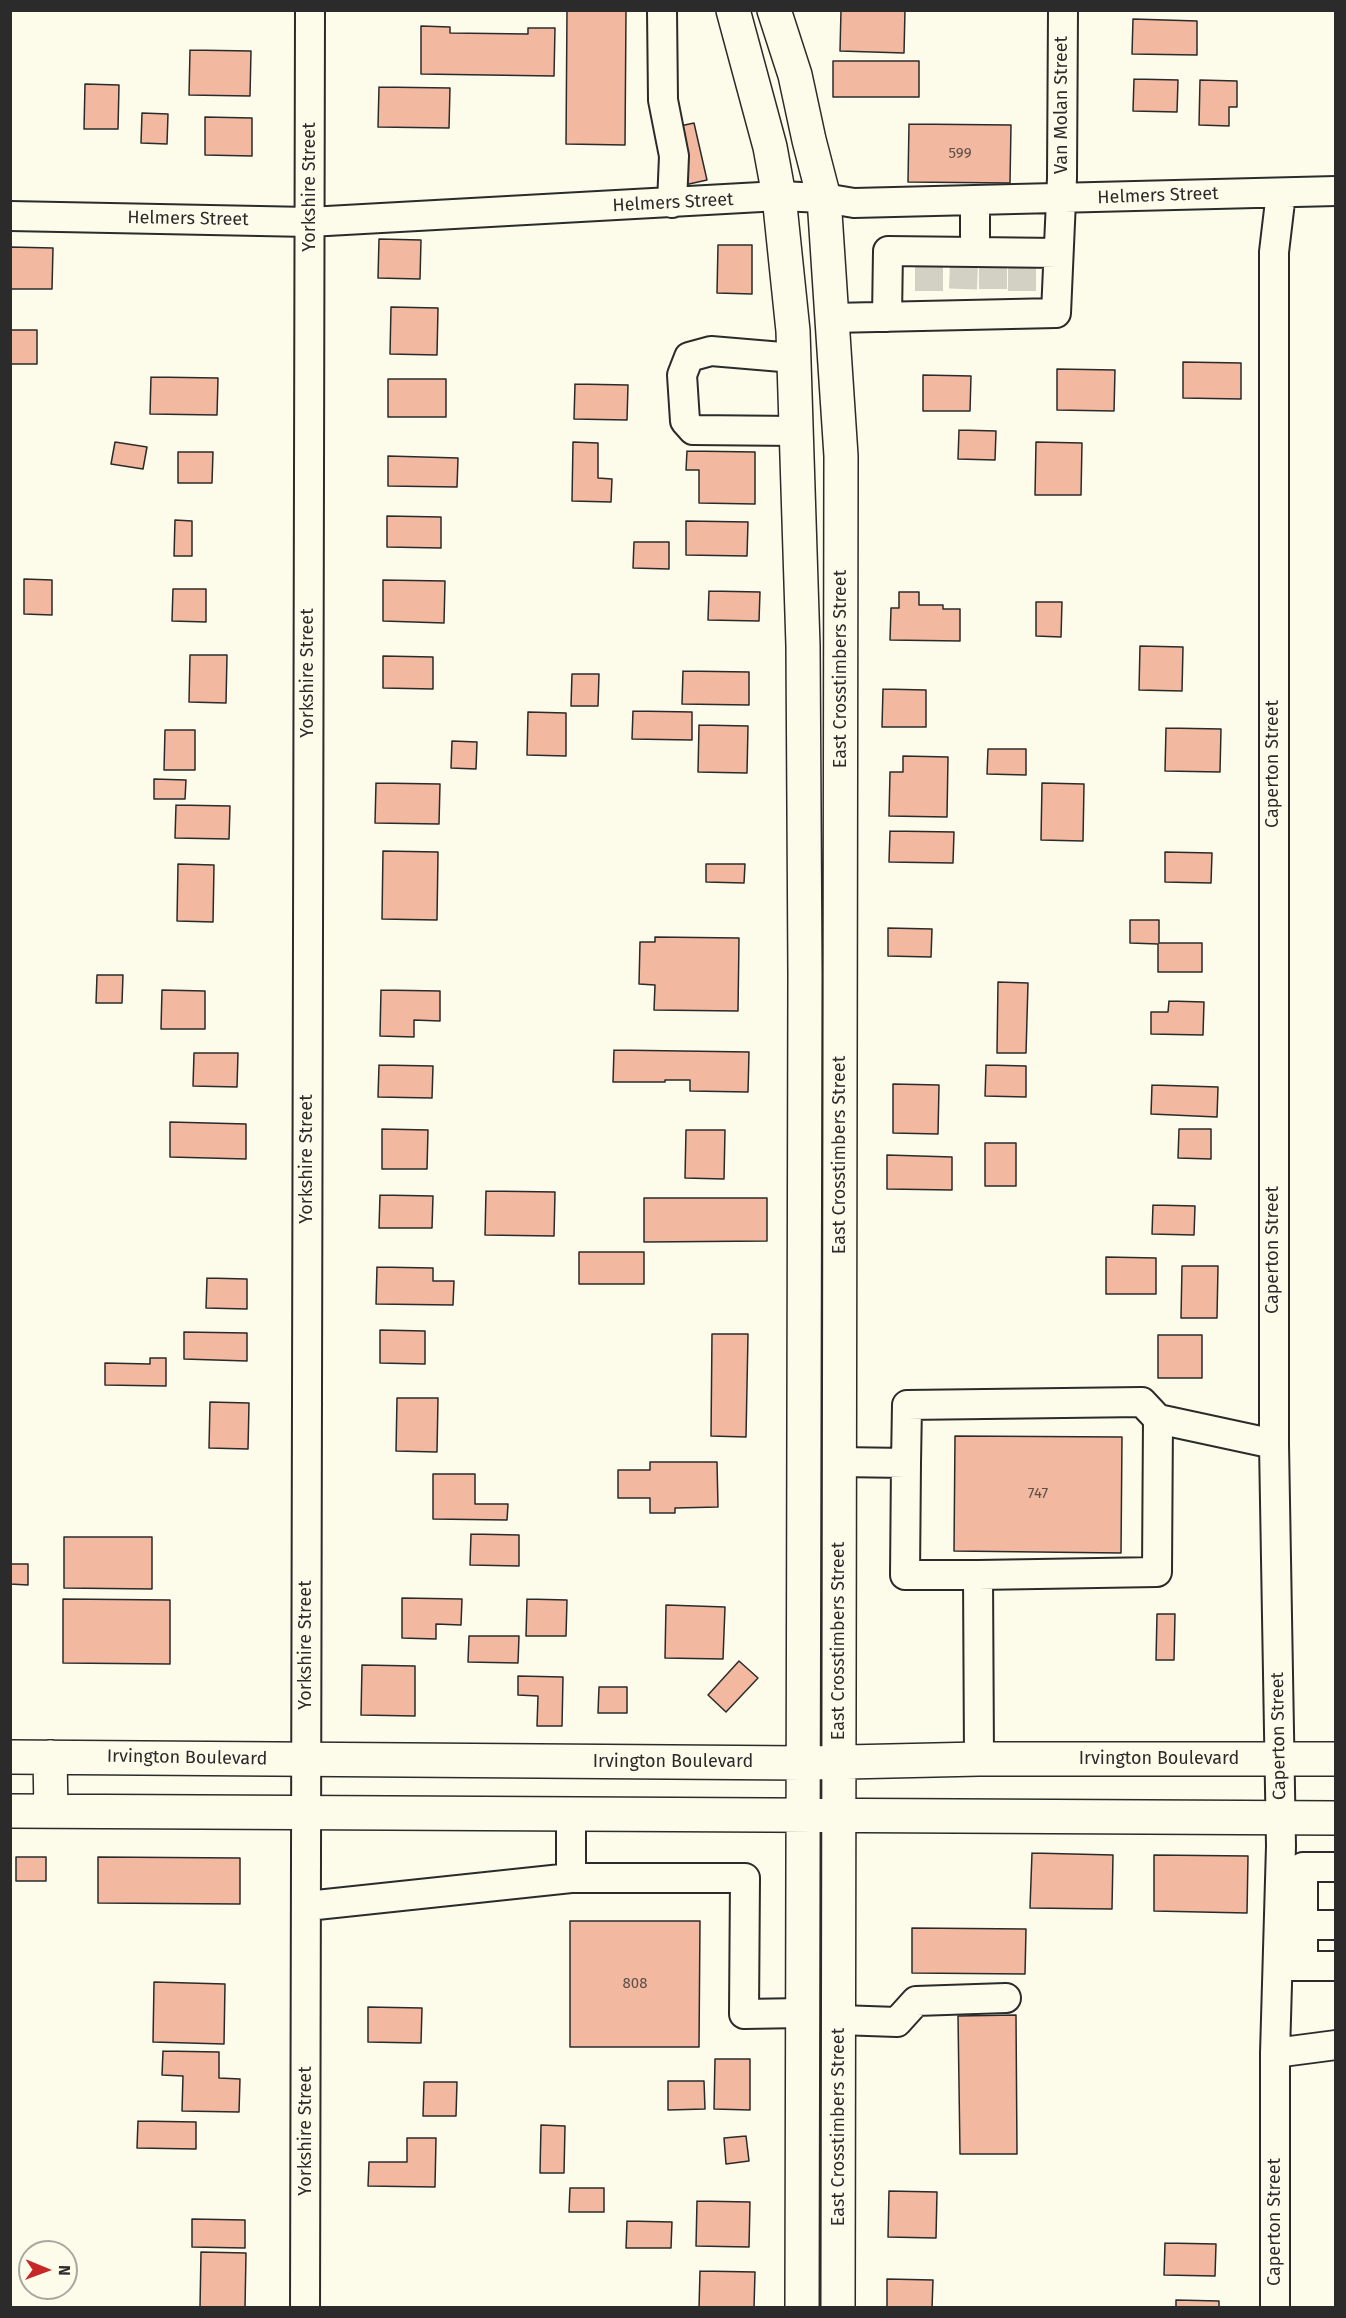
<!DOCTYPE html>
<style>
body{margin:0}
#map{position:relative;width:1346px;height:2318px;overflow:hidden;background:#fdfbea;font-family:"Fira Sans",sans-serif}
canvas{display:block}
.frame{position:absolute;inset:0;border:12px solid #2b2b2b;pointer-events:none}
.north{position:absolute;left:18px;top:2240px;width:60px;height:60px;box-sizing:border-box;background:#fdfbea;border:2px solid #a9a89e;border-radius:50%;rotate:91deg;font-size:16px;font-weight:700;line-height:24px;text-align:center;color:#2b2b2b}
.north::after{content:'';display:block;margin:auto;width:21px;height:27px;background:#c62828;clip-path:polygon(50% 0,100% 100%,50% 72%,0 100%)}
</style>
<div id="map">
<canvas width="1346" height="2318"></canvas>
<div class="frame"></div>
<div class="north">N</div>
</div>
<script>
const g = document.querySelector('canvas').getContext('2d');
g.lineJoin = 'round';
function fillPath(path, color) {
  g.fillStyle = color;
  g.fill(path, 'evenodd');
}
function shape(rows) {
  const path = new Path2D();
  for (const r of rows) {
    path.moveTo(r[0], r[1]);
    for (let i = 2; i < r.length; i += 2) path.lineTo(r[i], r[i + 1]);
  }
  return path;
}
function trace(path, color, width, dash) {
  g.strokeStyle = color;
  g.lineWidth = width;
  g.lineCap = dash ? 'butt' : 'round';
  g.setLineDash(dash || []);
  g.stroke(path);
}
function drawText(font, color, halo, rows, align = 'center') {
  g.font = font + ' "Fira Sans",sans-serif';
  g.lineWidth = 4.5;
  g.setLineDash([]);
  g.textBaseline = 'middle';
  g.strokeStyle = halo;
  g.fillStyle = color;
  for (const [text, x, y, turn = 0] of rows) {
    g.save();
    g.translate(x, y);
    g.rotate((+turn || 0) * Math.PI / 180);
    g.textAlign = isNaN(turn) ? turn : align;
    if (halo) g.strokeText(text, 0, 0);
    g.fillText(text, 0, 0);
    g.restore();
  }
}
const building = shape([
 [567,10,626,10,625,145,566,144,567,10],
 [841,10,905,10,904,53,840,51,841,10],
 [1133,19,1197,21,1197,55,1132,54,1133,19],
 [421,26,450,27,450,33,528,34,528,28,555,28,554,76,421,74,421,26],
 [190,50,251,51,250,96,189,95,190,50],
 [833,61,919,61,919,97,833,97,833,61],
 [1134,79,1178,80,1177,112,1133,111,1134,79],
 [1200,80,1237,81,1237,107,1229,107,1229,126,1199,125,1200,80],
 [85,84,119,85,118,129,84,129,85,84],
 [379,87,450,88,449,128,378,127,379,87],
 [142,113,168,114,167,144,141,143,142,113],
 [205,117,252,118,252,156,205,155,205,117],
 [694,123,707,180,680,186,680,126,694,123],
 [909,124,1011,125,1010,183,908,182,909,124],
 [379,239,421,240,420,279,378,278,379,239],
 [718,245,752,245,752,294,717,293,718,245],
 [10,247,53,248,52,289,10,289,10,247],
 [391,307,438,308,437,355,390,354,391,307],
 [10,330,37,330,37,364,10,364,10,330],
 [1183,362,1241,363,1241,399,1183,398,1183,362],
 [1057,369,1115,370,1114,411,1057,410,1057,369],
 [923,375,971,376,970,411,923,411,923,375],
 [151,377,218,378,217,415,150,414,151,377],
 [388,379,446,379,446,417,388,417,388,379],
 [575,384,628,385,627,420,574,419,575,384],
 [959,430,996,431,995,460,958,459,959,430],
 [115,442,147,447,143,469,111,464,115,442],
 [573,442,598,443,598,478,612,479,611,502,572,501,573,442],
 [1036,442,1082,443,1081,495,1035,495,1036,442],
 [687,451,755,452,755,504,699,503,699,470,686,470,687,451],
 [178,452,213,452,212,483,178,483,178,452],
 [388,456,458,458,457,487,388,486,388,456],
 [387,516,441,517,441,548,387,547,387,516],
 [175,520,192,521,192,556,174,556,175,520],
 [686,521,748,522,747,556,686,555,686,521],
 [634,542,669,542,669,569,633,568,634,542],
 [24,579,52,580,52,615,24,614,24,579],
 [383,580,445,581,444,623,383,621,383,580],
 [173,589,206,589,206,622,172,621,173,589],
 [709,591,760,592,759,621,708,620,709,591],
 [899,592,919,592,919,605,943,605,943,609,960,609,960,641,890,640,891,608,899,608,899,592],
 [1036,602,1062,602,1061,637,1036,636,1036,602],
 [1140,646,1183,647,1182,691,1139,690,1140,646],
 [190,655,227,655,226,703,189,702,190,655],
 [383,656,433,657,433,689,383,688,383,656],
 [683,671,749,672,749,705,682,704,683,671],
 [572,674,599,674,598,706,571,706,572,674],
 [883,689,926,690,926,727,882,727,883,689],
 [633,711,692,712,692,740,632,739,633,711],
 [528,712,566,713,566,756,527,755,528,712],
 [699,725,748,726,747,773,698,772,699,725],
 [1166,728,1221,729,1220,772,1165,771,1166,728],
 [165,730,195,730,195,770,164,770,165,730],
 [452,741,477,742,476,769,451,768,452,741],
 [988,749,1026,749,1026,775,987,774,988,749],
 [903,756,948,757,947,817,889,816,890,772,903,772,903,756],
 [154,779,186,780,185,799,154,799,154,779],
 [376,783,440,784,439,824,375,823,376,783],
 [1042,783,1084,784,1083,841,1041,840,1042,783],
 [176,805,230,806,229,839,175,838,176,805],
 [890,831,954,832,953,863,889,862,890,831],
 [383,851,438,852,437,920,382,919,383,851],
 [1165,852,1212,853,1211,883,1165,882,1165,852],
 [178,864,214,865,213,922,177,921,178,864],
 [706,864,745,864,744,883,706,882,706,864],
 [1130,920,1159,920,1159,943,1202,943,1202,972,1158,972,1158,944,1130,943,1130,920],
 [888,928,932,929,931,957,888,956,888,928],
 [655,937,739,938,738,1011,654,1010,655,985,639,984,640,942,655,942,655,937],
 [97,975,123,975,122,1003,96,1003,97,975],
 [998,982,1028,983,1026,1053,997,1053,998,982],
 [162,990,205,991,205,1029,161,1029,162,990],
 [381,990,440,991,440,1021,414,1020,414,1037,380,1036,381,990],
 [1169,1001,1204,1002,1203,1035,1151,1034,1151,1012,1168,1012,1169,1001],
 [614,1050,749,1052,748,1092,690,1091,690,1080,665,1080,665,1082,613,1082,614,1050],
 [194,1053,238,1053,237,1087,193,1086,194,1053],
 [379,1065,433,1066,432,1098,378,1097,379,1065],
 [986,1065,1026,1066,1026,1097,985,1096,986,1065],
 [893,1084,939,1085,938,1134,893,1133,893,1084],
 [1152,1085,1218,1087,1217,1117,1151,1114,1152,1085],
 [170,1122,246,1124,246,1159,170,1157,170,1122],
 [382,1129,428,1130,427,1169,382,1169,382,1129],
 [1179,1129,1211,1129,1211,1159,1178,1158,1179,1129],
 [686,1130,725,1130,724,1179,685,1178,686,1130],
 [985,1143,1016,1143,1016,1186,985,1186,985,1143],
 [887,1155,952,1157,952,1190,887,1189,887,1155],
 [486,1191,555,1192,554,1236,485,1235,486,1191],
 [380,1195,433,1196,432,1228,379,1228,380,1195],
 [644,1198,767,1198,767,1241,644,1242,644,1198],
 [1153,1205,1195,1206,1194,1235,1152,1234,1153,1205],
 [579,1252,644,1252,644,1284,579,1284,579,1252],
 [1106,1257,1156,1258,1156,1294,1106,1294,1106,1257],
 [1182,1266,1218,1266,1217,1318,1181,1318,1182,1266],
 [377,1267,433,1268,433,1281,454,1281,453,1305,376,1304,377,1267],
 [207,1278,247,1279,247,1309,206,1308,207,1278],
 [380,1330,425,1331,425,1364,380,1363,380,1330],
 [184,1332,247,1333,247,1361,184,1359,184,1332],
 [712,1334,748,1334,746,1437,711,1436,712,1334],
 [1158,1335,1202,1335,1202,1378,1158,1378,1158,1335],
 [150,1358,166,1358,166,1386,105,1385,105,1363,150,1364,150,1358],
 [397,1398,438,1398,437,1452,396,1451,397,1398],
 [210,1402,249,1403,248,1449,209,1448,210,1402],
 [955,1436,1122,1437,1121,1553,954,1551,955,1436],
 [650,1462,717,1462,718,1507,675,1508,675,1513,650,1513,650,1498,618,1498,618,1470,650,1470,650,1462],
 [433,1474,475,1474,475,1504,508,1504,507,1520,433,1519,433,1474],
 [471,1534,519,1535,519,1566,470,1565,471,1534],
 [64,1537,152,1537,152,1589,64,1588,64,1537],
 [10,1564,28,1564,28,1585,10,1584,10,1564],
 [402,1598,462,1599,461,1625,436,1624,436,1639,402,1638,402,1598],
 [63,1599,170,1600,170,1664,63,1663,63,1599],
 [527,1599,567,1600,566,1636,526,1636,527,1599],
 [666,1605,725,1607,723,1659,665,1658,666,1605],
 [1157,1614,1175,1614,1174,1660,1156,1660,1157,1614],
 [469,1636,519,1636,518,1663,468,1662,469,1636],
 [739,1661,758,1678,726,1712,708,1695,739,1661],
 [362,1665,415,1666,415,1716,361,1715,362,1665],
 [518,1676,563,1677,562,1726,537,1726,538,1696,518,1695,518,1676],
 [599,1687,627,1687,627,1713,598,1713,599,1687],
 [1032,1853,1113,1855,1112,1909,1030,1908,1032,1853],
 [1154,1855,1248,1856,1247,1913,1154,1911,1154,1855],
 [16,1857,46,1857,46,1881,16,1881,16,1857],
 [98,1857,240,1858,240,1904,98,1903,98,1857],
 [570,1921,700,1921,699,2047,570,2047,570,1921],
 [912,1928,1026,1929,1025,1974,912,1973,912,1928],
 [154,1982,225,1984,224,2044,153,2042,154,1982],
 [368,2007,422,2008,421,2043,368,2042,368,2007],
 [1016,2015,1017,2154,960,2154,958,2016,1016,2015],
 [163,2051,219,2052,219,2078,240,2079,239,2112,182,2111,183,2076,162,2075,163,2051],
 [715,2059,750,2059,750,2110,714,2109,715,2059],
 [668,2081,704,2081,705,2109,668,2110,668,2081],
 [424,2082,457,2082,456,2116,423,2116,424,2082],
 [138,2121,196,2122,196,2149,137,2148,138,2121],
 [541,2125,565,2126,564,2173,540,2173,541,2125],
 [746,2136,749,2161,726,2164,724,2138,746,2136],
 [407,2138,436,2138,435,2187,368,2186,369,2162,407,2162,407,2138],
 [570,2188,604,2188,604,2212,569,2212,570,2188],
 [889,2191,937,2192,936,2238,888,2237,889,2191],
 [697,2201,750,2202,749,2247,696,2246,697,2201],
 [192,2219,245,2220,245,2248,192,2247,192,2219],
 [627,2221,672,2222,671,2248,626,2248,627,2221],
 [1165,2243,1216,2244,1215,2276,1164,2275,1165,2243],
 [201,2252,246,2253,245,2308,200,2308,201,2252],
 [700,2271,755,2272,754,2308,699,2308,700,2271],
 [887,2279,933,2280,932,2308,887,2308,887,2279],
 [1176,2300,1219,2301,1219,2308,1176,2308,1176,2300]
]);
fillPath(building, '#f2b8a0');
trace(building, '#2b2b2b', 1.5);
trace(shape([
 [963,289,964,263],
 [993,289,993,264],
 [929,291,929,264],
 [1022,291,1022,264]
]), '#d3d1c4', 28, [28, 14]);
const minor = shape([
 [662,10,663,100,674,156,672,203],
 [10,216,309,222,779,196,824,198,854,203,1336,191],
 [975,252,1058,253],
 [887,317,888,251,975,252,975,201],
 [832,318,1056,313,1062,178,1063,10],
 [794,358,711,351,689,357,682,375,685,421,693,430,796,431],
 [840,1462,906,1463,905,1575,978,1575],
 [906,1463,907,1405,1142,1402,1158,1419],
 [979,1759,978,1575,1157,1572,1158,1419,1274,1444],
 [571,1813,571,1878],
 [307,1906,571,1878,745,1878,744,2014,802,2013],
 [1303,1925,1336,1925],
 [1284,1966,1336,1966],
 [1303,1966,1303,1867,1336,1867],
 [839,2020,897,2022,916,2001,1006,1998],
 [1275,2053,1336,2045],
 [305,2308,310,10],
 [1275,2308,1275,2053,1281,1846,1274,1444,1274,252,1281,193]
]);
const major = shape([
 [733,10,770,147,779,196,793,331,803,646,805,975,802,2308],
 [774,10,795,75,809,140,824,198,841,456,838,2308],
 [10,1757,802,1763,979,1759,1336,1759],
 [50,1757,51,1811],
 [10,1811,1336,1818]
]);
trace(minor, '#2b2b2b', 32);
trace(major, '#2b2b2b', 36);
trace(minor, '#fdfbea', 28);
trace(major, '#fdfbea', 33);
drawText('15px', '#5d4e48', null, [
 ["599",960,154],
 ["747",1038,1494],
 ["808",635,1984]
]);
drawText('18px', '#2b2b2b', '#fdfbea', [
 ["Van Molan Street",1062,105,-90],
 ["Yorkshire Street",310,187,-90],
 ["Helmers Street",1158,196,-2],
 ["Helmers Street",673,203,-3],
 ["Helmers Street",188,219,1],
 ["East Crosstimbers Street",841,669,-90],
 ["Yorkshire Street",308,673,-90],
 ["Caperton Street",1273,764,-90],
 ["East Crosstimbers Street",840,1155,-90],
 ["Yorkshire Street",307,1159,-90],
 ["Caperton Street",1273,1250,-90],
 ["East Crosstimbers Street",839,1641,-90],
 ["Yorkshire Street",306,1645,-90],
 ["Caperton Street",1279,1736,-91],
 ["Irvington Boulevard",187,1758,1],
 ["Irvington Boulevard",1159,1759],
 ["Irvington Boulevard",673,1762],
 ["East Crosstimbers Street",839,2127,-90],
 ["Yorkshire Street",306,2131,-90],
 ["Caperton Street",1275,2222,-90]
]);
</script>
